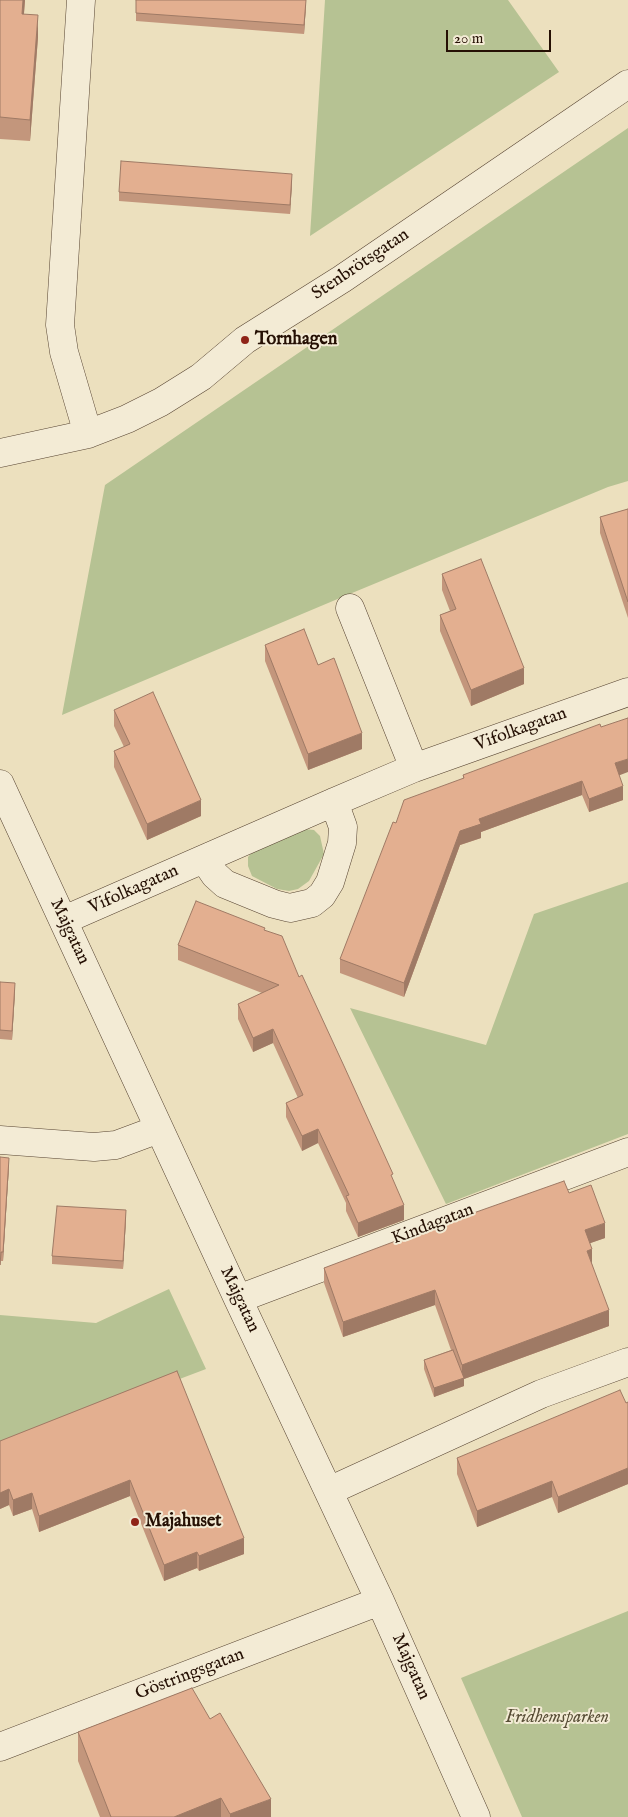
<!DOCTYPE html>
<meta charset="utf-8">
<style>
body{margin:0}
#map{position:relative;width:628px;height:1817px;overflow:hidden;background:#ece0be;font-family:"IM FELL English",serif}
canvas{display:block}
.scale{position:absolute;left:446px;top:30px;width:105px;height:22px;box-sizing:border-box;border:2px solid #251004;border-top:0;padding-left:6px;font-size:15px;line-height:18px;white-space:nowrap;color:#251004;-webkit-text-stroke:4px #f3ebd5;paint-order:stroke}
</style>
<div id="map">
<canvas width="628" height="1817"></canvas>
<div class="scale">20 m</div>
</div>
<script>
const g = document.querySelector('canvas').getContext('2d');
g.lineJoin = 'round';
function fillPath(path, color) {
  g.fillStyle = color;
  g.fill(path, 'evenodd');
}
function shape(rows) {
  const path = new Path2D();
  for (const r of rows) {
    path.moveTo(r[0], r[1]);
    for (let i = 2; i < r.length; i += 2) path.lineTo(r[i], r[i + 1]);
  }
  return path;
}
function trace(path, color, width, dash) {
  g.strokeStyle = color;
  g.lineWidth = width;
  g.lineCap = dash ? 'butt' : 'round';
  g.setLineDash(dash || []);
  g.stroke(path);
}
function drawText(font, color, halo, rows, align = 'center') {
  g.font = font + ' "IM FELL English",serif';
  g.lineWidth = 4;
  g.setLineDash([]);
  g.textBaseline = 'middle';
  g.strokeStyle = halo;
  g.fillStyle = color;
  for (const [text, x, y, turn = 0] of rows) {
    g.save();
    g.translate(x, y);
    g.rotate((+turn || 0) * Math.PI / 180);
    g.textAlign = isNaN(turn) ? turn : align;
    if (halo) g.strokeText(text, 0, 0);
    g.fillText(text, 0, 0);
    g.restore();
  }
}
fillPath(shape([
 [325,0,508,0,559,72,310,236],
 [628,128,628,481,608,487,340,598,62,715,105,485],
 [304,829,314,830,320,836,324,854,309,881,298,889,289,891,277,889,252,876,248,866,248,857,255,849],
 [628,882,628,1134,446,1204,350,1008,486,1045,534,914],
 [169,1289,206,1369,0,1447,0,1315,96,1323],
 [628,1611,628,1817,522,1817,461,1678]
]), '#b6c293');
const minor = shape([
 [81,0,60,325,64,352,88,434],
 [0,453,88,434,127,419,161,402,201,377,245,340,342,279,628,84],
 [350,608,414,768],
 [0,784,238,1299,380,1601,476,1817],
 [204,859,215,875,225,884,274,904,290,908,312,903,322,895,330,882,342,843,343,827,334,802],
 [64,920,334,802,414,768,628,692],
 [0,1140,94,1147,116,1145,159,1129],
 [238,1299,628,1152],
 [329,1491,541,1394,628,1362],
 [0,1747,380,1601]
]);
trace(minor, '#574432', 29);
trace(minor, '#f3ebd5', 28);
fillPath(shape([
 [0,0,25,0,24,14,38,37,30,141,0,139],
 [306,5,304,34,136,21,136,13],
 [292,183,290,214,119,201,119,192],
 [628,509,628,618,600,533,600,517],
 [442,574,524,684,471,706,440,631,440,615,450,611,442,590],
 [265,645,318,665,362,749,308,770,265,661],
 [114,710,201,816,147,840,114,767,114,751,124,747,114,726],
 [463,775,619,775,623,800,589,812,582,795,481,832,481,838,460,845,404,997,340,973,340,959,396,823,463,778],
 [265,931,299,977,393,1181,404,1220,358,1237,346,1211,346,1203,318,1143,302,1151,286,1117,286,1103,298,1098,273,1043,253,1052,238,1019,238,1004,262,993,178,960,178,945],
 [0,982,15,992,12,1040,0,1039],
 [0,1157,9,1166,3,1261,1,1261],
 [569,1193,605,1238,590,1243,592,1264,609,1326,464,1379,464,1386,434,1397,424,1369,424,1360,451,1350,435,1305,343,1337,324,1283,324,1268],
 [126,1219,123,1269,52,1264,52,1256],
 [177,1371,244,1554,199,1571,197,1568,164,1581,130,1496,39,1532,32,1509,13,1516,9,1505,0,1509,0,1441],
 [628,1402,628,1484,558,1513,552,1497,477,1527,457,1474,457,1458],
 [210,1719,271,1817,100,1817,78,1761,78,1732]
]), '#c3967c');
fillPath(shape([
 [23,0,25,0,22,36,22,14],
 [306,0,306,5,304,34,304,25],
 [38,15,38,37,30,141,30,120],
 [292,174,292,183,290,214,290,205],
 [524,668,524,684,471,706,471,690],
 [362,733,362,749,308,770,308,754],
 [628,759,628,772,615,777,615,763],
 [582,781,582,795,481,832,481,838,460,845,404,997,404,983,460,831,479,819],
 [623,786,623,800,589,812,589,799],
 [201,800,201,816,147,840,147,824],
 [15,983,15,992,12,1040,12,1031],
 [273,1029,273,1043,253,1052,253,1038],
 [318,1129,318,1143,302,1151,302,1136],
 [9,1158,9,1166,3,1261,3,1252],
 [404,1205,404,1220,358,1237,358,1223],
 [126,1210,126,1219,123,1269,123,1261],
 [605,1223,605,1238,585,1245,585,1230],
 [592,1249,592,1264,587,1251],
 [435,1290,435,1305,343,1337,343,1322],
 [609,1310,609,1326,464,1379,464,1386,434,1397,434,1388,462,1378,462,1365],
 [628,1468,628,1484,558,1513,558,1497],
 [130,1480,130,1496,39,1532,39,1516],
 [552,1481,552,1497,477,1527,477,1511],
 [9,1489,9,1505,0,1509,0,1493],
 [32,1493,32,1509,13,1516,13,1500],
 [244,1538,244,1554,199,1571,199,1556],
 [197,1552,197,1568,164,1581,164,1565],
 [221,1798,221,1817,174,1817],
 [271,1799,271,1817,230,1817,230,1814]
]), '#9f7a65');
const building = shape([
 [0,0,23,0,22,14,38,15,30,120,0,117,0,0],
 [136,0,306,0,304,25,136,13,136,0],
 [121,161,292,174,290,205,119,192,121,161],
 [628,509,628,602,600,517,628,509],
 [481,559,524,668,471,690,440,615,456,609,442,574,481,559],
 [304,629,318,665,334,658,362,733,308,754,265,645,304,629],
 [153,692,201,800,147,824,114,751,130,744,114,710,153,692],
 [628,718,628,759,615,763,623,786,589,799,582,781,479,819,481,824,460,831,404,983,340,959,393,822,396,823,404,800,464,778,463,775,600,724,601,727,628,718],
 [196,901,265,928,264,930,282,936,299,977,302,975,344,1066,393,1174,391,1175,404,1205,358,1223,346,1196,349,1195,318,1129,302,1136,286,1103,303,1095,273,1029,253,1038,238,1004,279,985,178,945,196,901],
 [0,982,15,983,12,1031,0,1030,0,982],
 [0,1157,9,1158,3,1252,1,1252,0,1265,0,1157],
 [564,1181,569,1193,591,1185,605,1223,585,1230,592,1249,587,1251,609,1310,462,1365,435,1290,343,1322,324,1268,417,1233,564,1181],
 [57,1206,126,1210,123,1261,52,1256,57,1206],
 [453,1350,464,1378,434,1388,424,1360,453,1350],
 [177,1371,244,1538,199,1556,197,1552,164,1565,130,1480,39,1516,32,1493,13,1500,9,1489,0,1493,0,1441,177,1371],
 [620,1390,626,1403,628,1402,628,1468,558,1497,552,1481,477,1511,457,1458,620,1390],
 [192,1688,210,1719,220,1713,271,1799,230,1814,221,1798,174,1817,111,1817,78,1732,192,1688]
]);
fillPath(building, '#e3af90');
trace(building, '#9f7a65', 1);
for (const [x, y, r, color] of [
 [245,340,5,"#8f2418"],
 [135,1522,5,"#8f2418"]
]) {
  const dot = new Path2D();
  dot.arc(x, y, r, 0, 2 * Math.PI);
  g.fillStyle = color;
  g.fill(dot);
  trace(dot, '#f3ebd5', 2);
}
drawText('18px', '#251004', '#f3ebd5', [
 ["Stenbrötsgatan",361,265,-34],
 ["Vifolkagatan",521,730,-20],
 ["Vifolkagatan",134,890,-24],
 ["Majgatan",69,932,65],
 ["Kindagatan",433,1225,-21],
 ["Majgatan",239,1300,65],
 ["Majgatan",410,1667,66],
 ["Göstringsgatan",190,1675,-21]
]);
drawText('bold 18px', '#251004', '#f3ebd5', [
 ["Tornhagen",255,340],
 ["Majahuset",145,1522]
], 'left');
drawText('italic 18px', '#584e36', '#f3ebd5', [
 ["Fridhemsparken",557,1718]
]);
</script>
